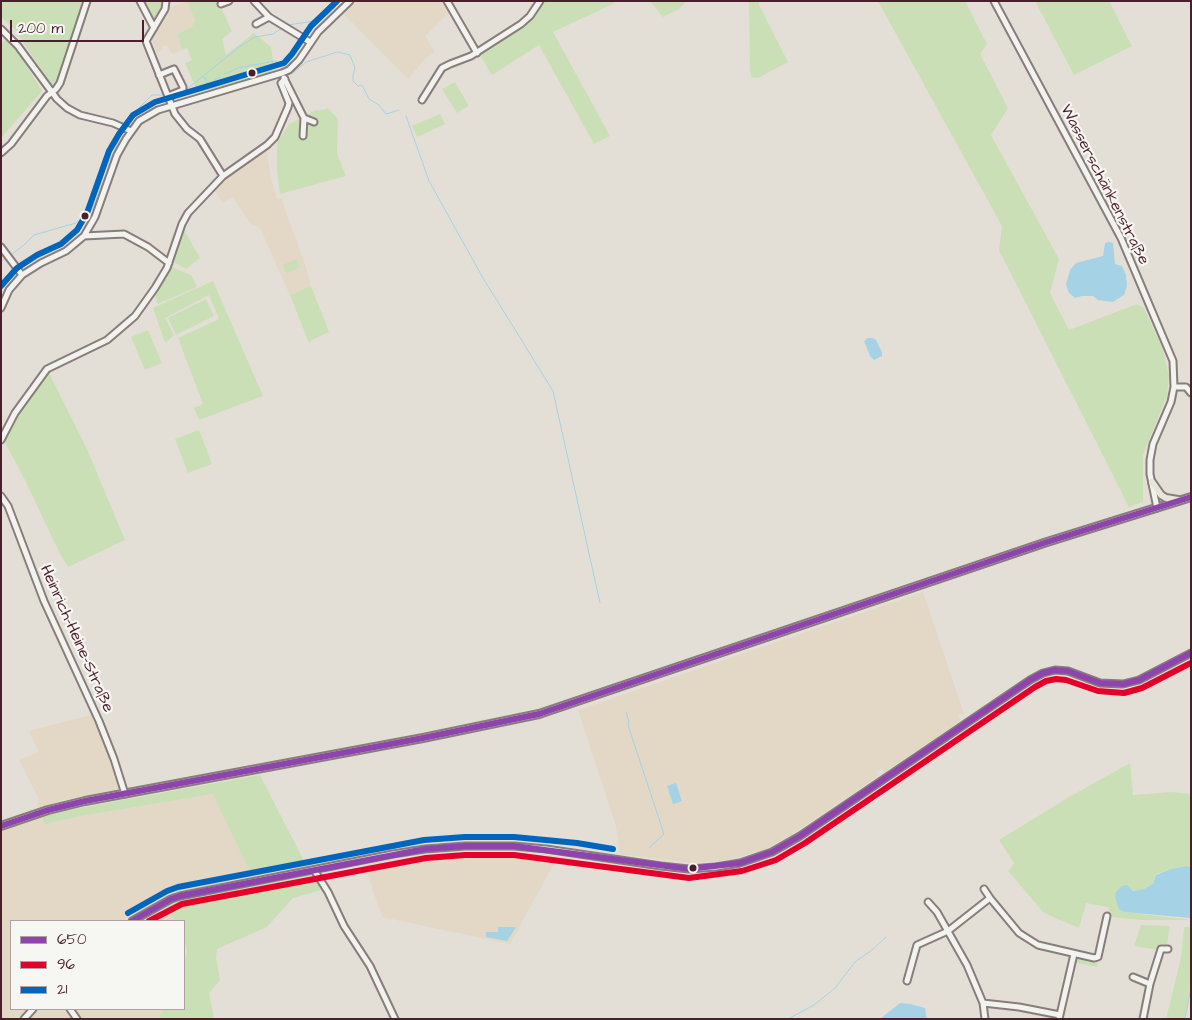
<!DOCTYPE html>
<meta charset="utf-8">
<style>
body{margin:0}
#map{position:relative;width:1192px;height:1020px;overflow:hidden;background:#e4dfd6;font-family:"Architects Daughter",sans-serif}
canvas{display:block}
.frame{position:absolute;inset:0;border:2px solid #4a1f2b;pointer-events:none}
.legend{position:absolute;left:10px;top:920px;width:175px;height:90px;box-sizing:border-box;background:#f6f6f2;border:1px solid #b1a0a2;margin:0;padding:6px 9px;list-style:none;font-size:15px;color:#4a1f2b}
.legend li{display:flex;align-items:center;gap:10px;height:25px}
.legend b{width:25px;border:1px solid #b1a0a2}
.scale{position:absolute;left:10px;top:20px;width:134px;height:22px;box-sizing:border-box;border:2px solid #4a1f2b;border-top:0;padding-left:6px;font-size:15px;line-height:18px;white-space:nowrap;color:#4a1f2b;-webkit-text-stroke:4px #f6f6f2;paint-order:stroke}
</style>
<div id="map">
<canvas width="1192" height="1020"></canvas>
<div class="frame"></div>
<ul class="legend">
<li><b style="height:6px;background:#8e44ad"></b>650</li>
<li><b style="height:6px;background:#e4002b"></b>96</li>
<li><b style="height:6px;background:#0065bd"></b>21</li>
</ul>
<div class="scale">200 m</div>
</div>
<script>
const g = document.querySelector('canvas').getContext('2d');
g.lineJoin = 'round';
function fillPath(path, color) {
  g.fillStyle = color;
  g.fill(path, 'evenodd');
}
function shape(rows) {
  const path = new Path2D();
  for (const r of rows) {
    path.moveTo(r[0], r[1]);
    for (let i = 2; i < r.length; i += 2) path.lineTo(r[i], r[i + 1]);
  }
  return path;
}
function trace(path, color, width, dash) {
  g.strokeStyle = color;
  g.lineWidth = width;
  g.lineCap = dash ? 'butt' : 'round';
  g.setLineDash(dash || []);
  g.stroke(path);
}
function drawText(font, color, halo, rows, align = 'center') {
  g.font = font + ' "Architects Daughter",sans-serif';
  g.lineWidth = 4.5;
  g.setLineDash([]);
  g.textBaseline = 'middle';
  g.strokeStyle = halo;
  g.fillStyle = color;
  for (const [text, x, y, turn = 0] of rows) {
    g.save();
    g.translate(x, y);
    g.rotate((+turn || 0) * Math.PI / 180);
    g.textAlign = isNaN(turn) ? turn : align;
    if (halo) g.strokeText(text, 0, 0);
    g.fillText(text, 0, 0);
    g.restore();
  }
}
fillPath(shape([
 [187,1,195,20,192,27,177,34,182,50,172,54,167,45,162,47,163,50,157,53,151,37,169,8],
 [357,1,447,1,453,9,425,36,435,52,424,60,408,79,343,13],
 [265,150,267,152,272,183,277,199,282,198,283,204,306,267,311,286,290,295,260,228,251,224,232,197,222,203,215,190,216,186,224,178],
 [923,592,964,714,962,715,961,713,958,714,960,721,885,772,881,769,877,772,877,777,791,835,763,850,724,861,692,863,620,854,616,826,578,710],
 [94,714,119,789,59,801,37,808,39,799,19,760,39,752,29,731],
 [214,794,252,876,213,887,176,895,135,916,130,916,123,921,11,921,11,1009,29,1009,20,1019,1,1019,1,832,41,816,45,824,76,817],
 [476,852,558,856,510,944,382,917,364,864,433,854],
 [167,905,175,921,139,921],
 [38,1009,66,1009,74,1019,29,1019],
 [74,1009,164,1009,160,1016,162,1019,80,1019]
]), '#e3d7c6');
fillPath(shape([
 [1,1,86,1,57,83,53,88,14,28,1,17],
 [141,1,163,1,163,8,154,24],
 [187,1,218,1,232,31,222,39,226,55,254,33,271,47,275,71,198,93,185,63,192,60,187,48,182,50,177,34,192,27,195,20],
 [544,1,614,1,615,3,553,32,610,136,594,144,539,45,492,75,478,52,505,38,533,19],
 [650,1,684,1,685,3,679,9,663,17],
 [749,1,759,1,759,5,788,62,758,78,751,77,750,68],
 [876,1,965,1,987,44,980,54,1008,108,991,135,1059,259,1050,293,1069,330,1137,304,1144,308,1163,350,1169,376,1167,396,1143,455,1143,502,1129,507,999,250,1002,226,879,3],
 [1035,1,1109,1,1132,46,1074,75],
 [8,35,42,91,1,138,1,45],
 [455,82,469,106,457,113,442,89],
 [328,108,338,119,337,153,346,176,280,194,277,171,277,143,289,124,316,110,323,110],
 [440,114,445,124,417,137,412,126],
 [183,228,200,258,186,269,175,263,173,260],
 [297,259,300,267,286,273,283,265],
 [172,267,191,275,197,287,158,304,153,291],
 [213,281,263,396,199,420,194,408,203,404,178,338,219,319,209,295,165,318,174,335,165,343,153,308],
 [311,286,329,332,312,340,309,343,290,295],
 [206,299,214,316,176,335,168,318],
 [148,330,162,363,145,370,131,337],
 [47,369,87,449,125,540,68,567,59,552,25,480,2,437,15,413],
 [199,430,212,464,188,473,175,439],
 [1130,763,1133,795,1172,792,1191,794,1191,868,1187,866,1171,869,1156,874,1153,884,1144,889,1133,891,1127,885,1125,912,1191,920,1141,920,1112,917,1108,907,1086,903,1079,928,1044,913,1008,871,1014,863,999,840,1069,797],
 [260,775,305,863,252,876,213,794,76,817,45,824,41,816,57,812],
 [313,874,321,890,293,898,267,927,217,949,216,958,220,980,209,993,214,1019,162,1019,160,1016,164,1009,184,1009,184,965,187,951,184,938,184,921,175,921,167,905,180,900],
 [1141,925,1170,926,1167,945,1161,944,1158,950,1134,946],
 [1184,927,1191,927,1191,978,1187,1008,1184,1019,1166,1019,1181,958],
 [1074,954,1098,957,1097,965,1098,967,1072,962]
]), '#cadfb6');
fillPath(shape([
 [1109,242,1113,243,1115,264,1122,266,1126,275,1127,286,1124,295,1113,302,1098,300,1093,296,1082,296,1075,298,1069,293,1066,284,1070,270,1076,263,1103,256,1105,243],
 [868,338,873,338,876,340,882,352,882,356,874,360,870,356,864,341],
 [676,783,682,801,673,804,667,786],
 [1187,866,1191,868,1191,918,1125,912,1119,909,1115,897,1116,892,1122,886,1127,885,1133,891,1144,889,1153,884,1156,875,1171,869],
 [498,927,516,927,507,941,486,937,486,932,498,932],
 [900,1003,910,1004,925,1008,927,1019,880,1019]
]), '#a5d2e5');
trace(shape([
 [334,9,337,1],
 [288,25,320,20,331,12],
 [293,73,306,62,337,52,350,55,355,68,353,75,353,81,358,86,362,85,369,99,379,105,386,114,399,110],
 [225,74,238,68,275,61,285,66],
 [202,76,206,79,209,87,215,79,219,77],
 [186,90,239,47,255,37,273,34,282,28],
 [406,116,429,181,483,278,553,391,600,603],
 [124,126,125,122,152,95,163,95],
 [11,255,24,245,34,235,76,223,91,211,96,200,105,169,115,150,122,130],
 [1,261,8,257],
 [626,712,629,722,628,725,664,834,649,848],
 [788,1019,814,1005,835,988,855,962,872,950,886,937],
 [1185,1019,1191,987]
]), '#a5d2e5', 1);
const minor = shape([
 [140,1,154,28],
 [166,1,165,9,146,41,175,114,187,129,200,139,223,176],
 [254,1,269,17,310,42],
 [447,1,477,53],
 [994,1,1121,238,1173,361,1174,387,1171,402,1153,444,1150,460,1150,474,1157,508],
 [221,4,229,1],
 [256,24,269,17],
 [1,29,18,46,57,99,67,108,80,115,113,123,131,131],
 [159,75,174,69,183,87,183,90,168,96],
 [284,78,304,118,303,136],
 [422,100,442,68,450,64,471,56,521,24,530,16,540,1],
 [304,118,314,122],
 [1,153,11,144,47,96,56,89,60,83,87,1],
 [84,236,124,234,148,247,169,263],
 [1,247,22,275],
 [1,308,9,290,22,275,41,263,66,251,84,236,95,217,117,155,126,139,139,121,158,110,282,73,289,70,299,60,318,32,350,1],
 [1174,387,1186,387,1191,393],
 [1,440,15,413,47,369,107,340,135,316,155,288,167,268,182,224,188,213,223,176,267,145,275,137,288,107,289,103,281,83,285,79],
 [1,496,8,506,44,601,99,721,114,759,125,794],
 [314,870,328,892,344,926,370,966,395,1019],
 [984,889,990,898],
 [928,902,937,912,967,965,983,1003,985,1019],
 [132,921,171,899,180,896,393,854,425,849,465,846,514,846,546,849,661,866,689,869,716,867,740,863,772,852,800,836,1030,680,1043,673,1055,670,1068,671,1100,683,1123,684,1139,680,1191,653],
 [1133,977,1150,984],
 [907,981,917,945,948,931,990,898,1019,933,1038,945,1094,958,1098,957,1107,916],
 [983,1003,1019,1007,1060,1015],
 [70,1009,77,1019],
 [24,1019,33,1009],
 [1059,1019,1074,954],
 [1143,1019,1150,984,1161,949,1168,949]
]);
const major = shape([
 [1152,482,1161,495,1166,498,1178,500],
 [1,826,48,810,85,801,423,738,539,714,1047,542,1191,497]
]);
trace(minor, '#887d7b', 9);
trace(major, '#887d7b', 10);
trace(minor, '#f2f2ef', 5);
trace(major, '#eae5da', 6);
trace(shape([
 [1,826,48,810,85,801,423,738,539,714,1047,542,1191,497],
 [132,921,171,899,180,896,425,849,465,846,514,846,689,869,740,863,772,852,800,836,1030,680,1043,673,1055,670,1068,671,1100,683,1123,684,1139,680,1191,653]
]), '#8e44ad', 6);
trace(shape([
 [149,921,182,904,426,858,465,855,514,855,689,878,742,871,776,860,805,843,1035,687,1046,681,1056,679,1066,680,1098,691,1124,693,1142,688,1191,663]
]), '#e4002b', 6);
trace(shape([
 [1,286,17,268,37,255,61,244,77,230,87,213,109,151,119,134,133,115,155,102,284,63,292,54,311,26,337,1],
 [128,913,167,891,178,887,424,840,465,837,514,837,577,843,613,849]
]), '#0065bd', 6);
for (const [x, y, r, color] of [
 [252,73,4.5,"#4a1f2b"],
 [85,216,4.5,"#4a1f2b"],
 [693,868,4.5,"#4a1f2b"]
]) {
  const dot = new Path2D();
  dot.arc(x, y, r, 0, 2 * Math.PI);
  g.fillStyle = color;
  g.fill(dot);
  trace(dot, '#f6f6f2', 2);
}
drawText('16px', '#4a1f2b', '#f6f6f2', [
 ["Wasserschänkenstraße",1104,185,63],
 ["Heinrich-Heine-Straße",76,639,66]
]);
</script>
